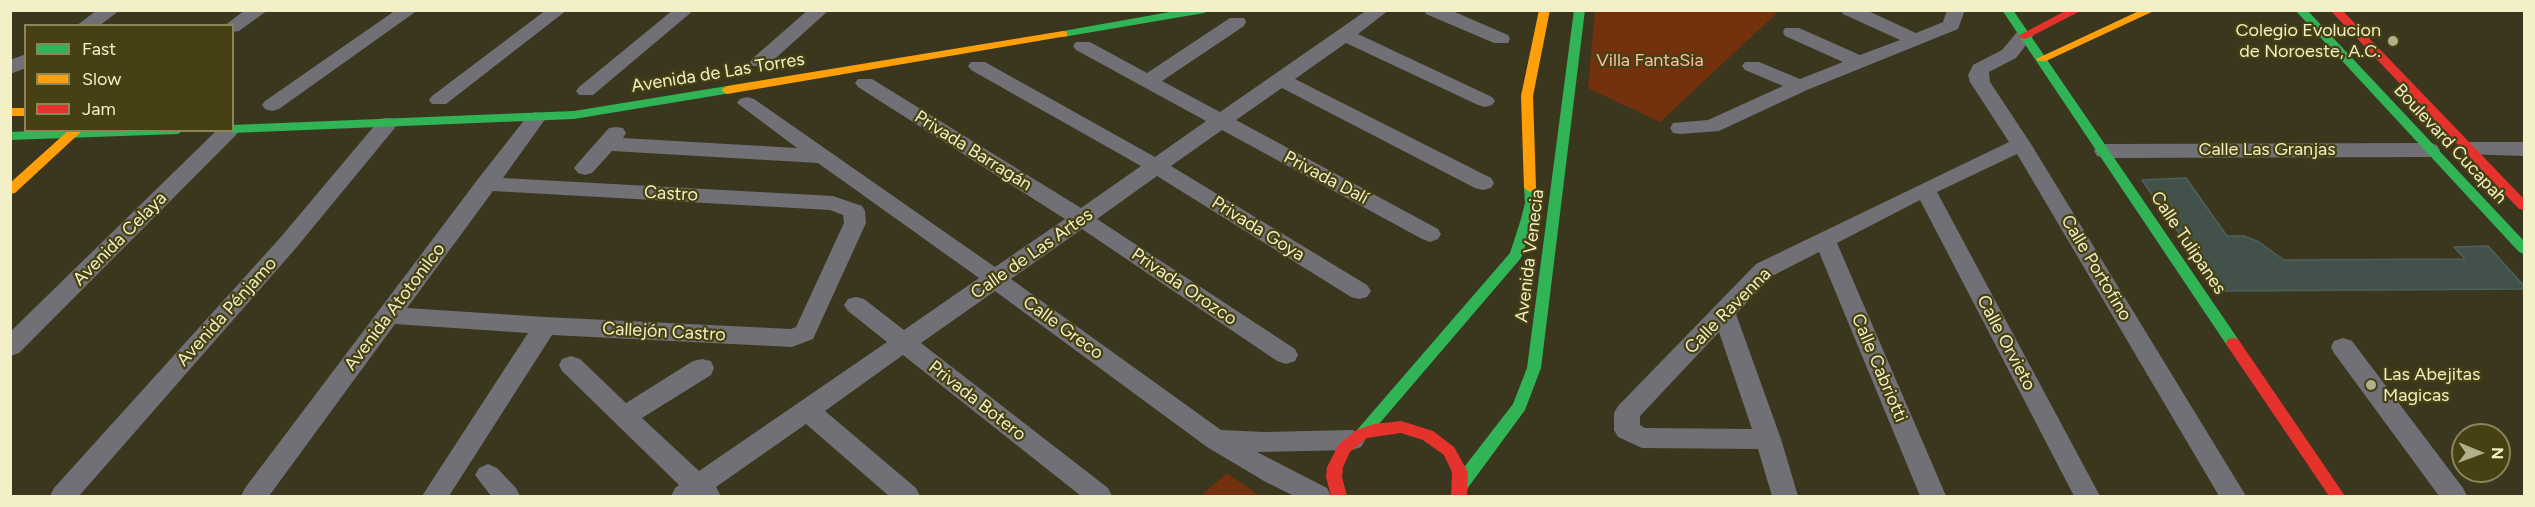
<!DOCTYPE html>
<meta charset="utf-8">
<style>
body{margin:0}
#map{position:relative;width:2535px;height:507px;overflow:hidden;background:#3a371e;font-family:Figtree,sans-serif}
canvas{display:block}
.frame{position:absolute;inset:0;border:12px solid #f3efc6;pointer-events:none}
.legend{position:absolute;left:24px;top:24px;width:210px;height:108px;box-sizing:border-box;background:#464012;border:2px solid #8b865a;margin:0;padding:8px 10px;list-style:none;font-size:18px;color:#f3efc6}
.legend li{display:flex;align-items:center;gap:12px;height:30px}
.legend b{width:30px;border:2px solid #8b865a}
.north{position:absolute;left:2451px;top:423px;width:60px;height:60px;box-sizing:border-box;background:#464012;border:2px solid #8b865a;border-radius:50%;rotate:91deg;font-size:16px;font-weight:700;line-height:24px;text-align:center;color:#f3efc6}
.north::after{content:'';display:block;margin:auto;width:21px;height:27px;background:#b2af8b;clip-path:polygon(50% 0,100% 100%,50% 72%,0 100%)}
</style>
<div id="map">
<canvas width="2535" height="507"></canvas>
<div class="frame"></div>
<ul class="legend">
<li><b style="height:8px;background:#30b455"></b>Fast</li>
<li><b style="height:8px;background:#ff9f0a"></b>Slow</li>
<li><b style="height:8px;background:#e5322d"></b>Jam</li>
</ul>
<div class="north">N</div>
</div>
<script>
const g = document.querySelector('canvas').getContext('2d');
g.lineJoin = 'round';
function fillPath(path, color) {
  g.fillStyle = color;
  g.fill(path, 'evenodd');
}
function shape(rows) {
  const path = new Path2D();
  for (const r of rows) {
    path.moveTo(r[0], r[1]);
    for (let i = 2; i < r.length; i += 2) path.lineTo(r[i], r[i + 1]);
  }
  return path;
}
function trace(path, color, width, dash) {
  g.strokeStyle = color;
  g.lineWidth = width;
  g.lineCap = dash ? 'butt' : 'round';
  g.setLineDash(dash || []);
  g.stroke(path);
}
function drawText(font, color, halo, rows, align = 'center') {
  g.font = font + ' Figtree,sans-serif';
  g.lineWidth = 4.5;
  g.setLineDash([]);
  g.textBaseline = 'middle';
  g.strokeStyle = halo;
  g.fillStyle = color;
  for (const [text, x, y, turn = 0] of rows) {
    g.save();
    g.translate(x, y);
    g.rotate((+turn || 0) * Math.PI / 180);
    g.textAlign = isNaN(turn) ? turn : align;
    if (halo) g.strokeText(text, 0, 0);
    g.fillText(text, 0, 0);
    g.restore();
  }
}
fillPath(shape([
 [1595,11,1595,10,1779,11,1660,122,1588,88],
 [1227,473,1260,496,1201,496]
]), '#73310d');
const building = shape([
 [2186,178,2227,236,2244,236,2259,242,2284,260,2465,259,2454,247,2488,246,2524,286,2524,289,2219,291,2142,180,2186,178]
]);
fillPath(building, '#425149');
trace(building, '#4d615d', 1.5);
fillPath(shape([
 [97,10,120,10,99,26,76,26,97,10],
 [245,10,268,10,239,31,232,32,232,26,224,26,245,10],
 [396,10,418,10,279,109,272,111,265,109,262,105,265,101,396,10],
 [546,10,567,10,446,104,432,104,429,100,432,96,546,10],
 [673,10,694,10,593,95,579,95,576,91,579,87,673,10],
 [808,10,829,10,767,66,753,66,750,62,753,58,808,10],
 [1367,10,1389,10,1358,34,1492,97,1495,101,1492,105,1485,107,1478,105,1346,43,1295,79,1491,178,1494,183,1491,188,1483,190,1475,188,1282,88,1236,120,1438,229,1441,234,1438,239,1430,242,1422,239,1222,130,1171,166,1367,285,1371,291,1367,297,1359,299,1351,297,1157,176,1097,219,1295,349,1298,355,1295,361,1286,364,1277,361,1082,229,1011,279,1221,430,1264,432,1352,430,1361,433,1365,440,1361,447,1352,450,1257,452,1327,488,1331,496,1294,496,1264,481,1207,447,995,291,921,343,1108,488,1112,496,1081,496,903,355,825,411,916,488,920,496,889,496,806,424,716,487,721,496,671,496,675,488,679,485,562,371,559,365,562,359,571,356,580,359,626,403,693,361,702,359,711,361,714,368,711,375,642,418,699,471,887,342,848,311,844,305,848,299,856,297,864,299,904,330,979,278,818,163,612,151,592,173,585,175,578,173,574,168,578,163,609,128,616,127,623,128,626,133,623,138,797,148,737,103,740,99,747,97,754,99,995,267,1065,219,858,87,855,83,858,79,872,79,1081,208,1141,166,971,70,968,66,971,62,985,62,1155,157,1206,121,1076,50,1073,46,1076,42,1090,42,1147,73,1230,18,1244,18,1246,22,1244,26,1162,81,1220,112,1367,10],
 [1424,10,1450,10,1508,35,1510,39,1508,43,1494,43,1426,14,1424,10],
 [1841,10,1866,10,1916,33,1943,22,1947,10,1965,10,1958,29,1807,90,1719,131,1680,134,1673,133,1670,128,1673,123,1708,120,1783,86,1745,70,1742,66,1745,62,1759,62,1800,79,1843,62,1785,36,1783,32,1785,28,1799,28,1860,55,1900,40,1843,14,1841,10],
 [2024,30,2031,32,2033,36,2016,58,1989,72,1990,82,2031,144,2246,496,2219,496,2017,154,1937,192,2100,496,2074,496,1920,200,1837,243,1946,496,1920,496,1819,252,1772,276,1736,314,1781,439,1798,496,1772,496,1758,449,1642,448,1618,437,1614,430,1614,413,1618,406,1756,264,2009,142,1970,82,1968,75,1973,65,2002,50,2017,32,2024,30],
 [1719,332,1752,429,1645,428,1640,425,1640,416,1719,332],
 [26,54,26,68,10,74,10,60,26,54],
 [536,112,543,114,546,118,503,178,833,196,862,206,865,211,866,223,813,339,792,347,552,335,449,496,422,496,528,333,395,324,269,496,241,496,245,488,478,179,529,114,536,112],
 [493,191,830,210,843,215,844,223,796,327,791,329,545,317,407,308,493,191],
 [387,118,394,119,397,124,394,129,296,248,79,496,50,496,54,488,280,238,380,119,387,118],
 [232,124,239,130,236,135,19,353,10,356,10,332,217,130,232,130,232,124],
 [2470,142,2524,142,2524,156,2463,154,2460,149,2463,144,2470,142],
 [2430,143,2437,145,2440,150,2437,155,2430,157,2104,158,2097,156,2094,151,2097,146,2104,144,2430,143],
 [2343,338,2352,341,2463,488,2467,496,2439,496,2334,353,2331,347,2334,341,2343,338],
 [488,464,497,468,516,488,520,496,491,496,475,475,479,468,488,464]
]), '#707076');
fillPath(shape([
 [1181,10,1209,10,1204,13,1063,37,1057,34,1063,31,1181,10],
 [1574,10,1585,10,1541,368,1525,410,1467,489,1461,490,1455,489,1453,484,1455,479,1513,404,1527,368,1574,10],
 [2002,10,2013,10,2238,339,2240,343,2238,347,2228,347,2002,10],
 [2295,10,2307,10,2524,241,2524,254,2519,252,2295,10],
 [727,86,733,90,731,93,574,119,232,133,227,130,232,130,232,125,574,111,727,86],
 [55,130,184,130,178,134,10,140,10,132,55,130],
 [1530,184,1536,188,1537,203,1535,219,1521,258,1367,438,1362,440,1357,438,1354,434,1357,430,1510,253,1521,219,1525,203,1524,188,1530,184]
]), '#30b455');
fillPath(shape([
 [1539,10,1550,10,1533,96,1536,188,1530,192,1524,188,1521,96,1539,10],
 [2141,10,2156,10,2046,61,2038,61,2036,59,2141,10],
 [1063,31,1067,32,1067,36,727,94,721,90,727,86,1063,31],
 [10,108,26,108,26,116,10,116,10,108],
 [69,130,83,130,15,193,10,194,10,183,69,130]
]), '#ff9f0a');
fillPath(shape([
 [2067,10,2082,10,2028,38,2024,39,2018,36,2067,10],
 [2330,10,2342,10,2524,199,2524,210,2519,209,2330,10],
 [2233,338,2238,339,2345,496,2329,496,2228,347,2226,343,2228,339,2233,338],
 [1401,421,1433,431,1454,447,1468,472,1467,496,1451,496,1452,472,1444,455,1423,440,1401,433,1367,438,1350,452,1343,467,1342,477,1347,496,1331,496,1326,477,1327,467,1339,444,1357,430,1374,424,1401,421]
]), '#e5322d');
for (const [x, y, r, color] of [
 [2393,41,6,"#b2af8b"],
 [2371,385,6,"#b2af8b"]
]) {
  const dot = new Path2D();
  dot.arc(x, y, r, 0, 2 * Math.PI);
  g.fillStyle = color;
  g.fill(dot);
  trace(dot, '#464012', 2);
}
drawText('18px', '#f3efc6', '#464012', [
 ["Colegio Evolucion",2381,31],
 ["de Noroeste, A.C.",2381,52],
 ["Las Abejitas",2383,375,"left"],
 ["Magicas",2383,396,"left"]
], 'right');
drawText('18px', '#fdbfa7', '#464012', [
 ["Villa FantaSia",1650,61]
]);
drawText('18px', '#f3efc6', '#464012', [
 ["Avenida de Las Torres",718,73,-9],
 ["Boulevard Cucapah",2450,144,47],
 ["Calle Las Granjas",2267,150],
 ["Privada Barragán",973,151,32],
 ["Privada Dalí",1326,178,28],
 ["Castro",671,194,3],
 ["Privada Goya",1258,229,32],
 ["Avenida Celaya",120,239,-45],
 ["Calle Tulipanes",2188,243,56],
 ["Calle de Las Artes",1032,254,-35],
 ["Avenida Venecia",1530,256,-83],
 ["Calle Portofino",2096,268,59],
 ["Privada Orozco",1184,287,34],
 ["Avenida Atotonilco",395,307,-53],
 ["Calle Ravenna",1728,311,-45],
 ["Avenida Pénjamo",227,312,-48],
 ["Calle Greco",1063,328,36],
 ["Callejón Castro",664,332,3],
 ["Calle Orvieto",2006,343,62],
 ["Calle Cabriotti",1879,368,67],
 ["Privada Botero",977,401,38]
]);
</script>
